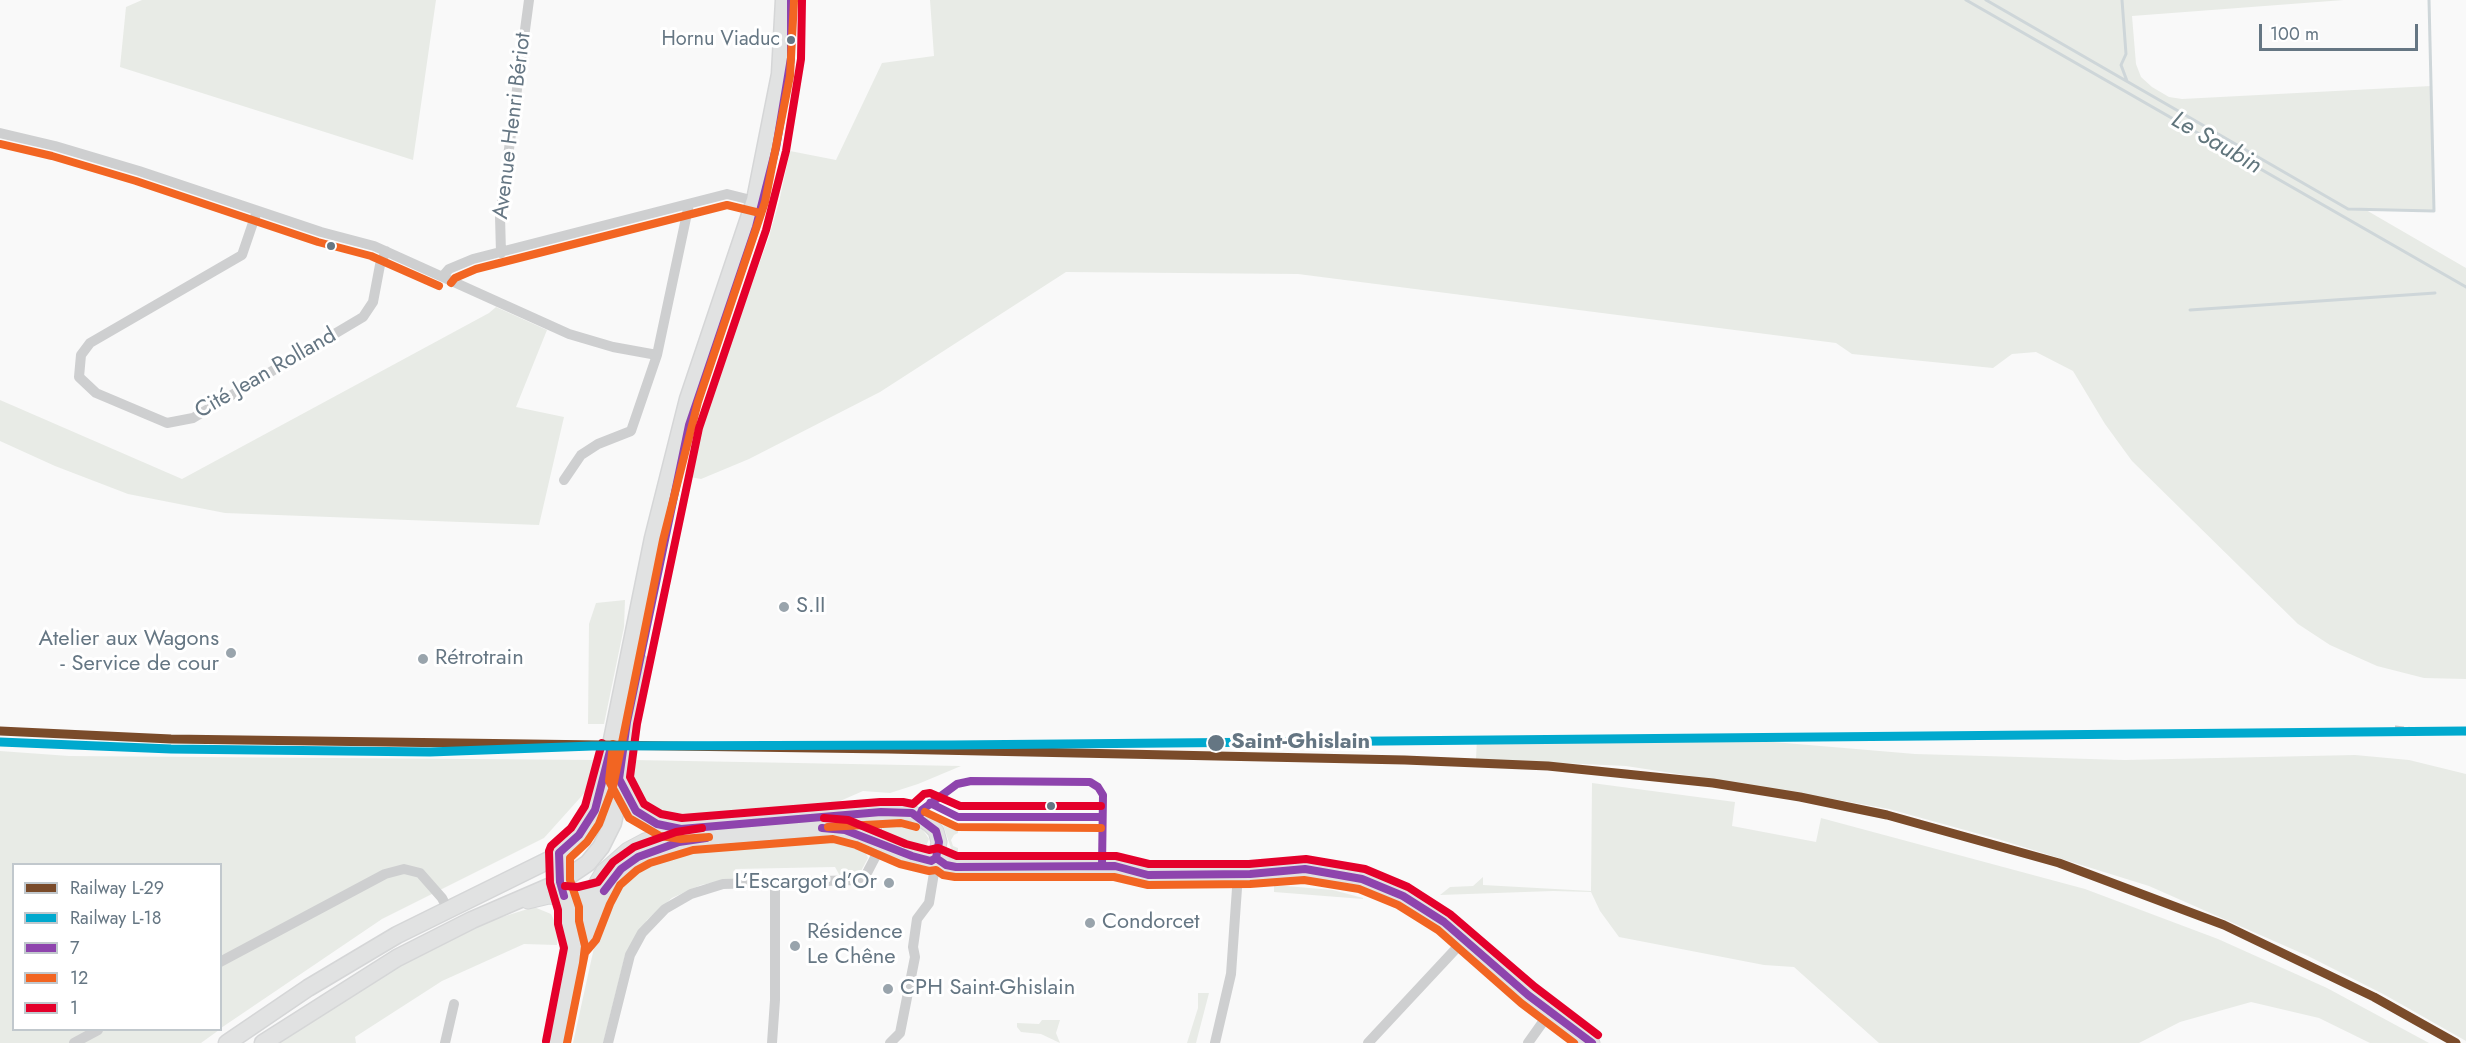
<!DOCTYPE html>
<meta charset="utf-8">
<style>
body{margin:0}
#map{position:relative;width:2466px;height:1043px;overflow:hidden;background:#f9f9f9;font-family:Jost,sans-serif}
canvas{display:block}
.legend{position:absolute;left:12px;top:863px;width:210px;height:168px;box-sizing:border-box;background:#fff;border:2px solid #c1c8cd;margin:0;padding:8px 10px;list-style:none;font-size:18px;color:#657683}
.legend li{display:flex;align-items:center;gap:12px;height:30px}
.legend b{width:30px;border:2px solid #c1c8cd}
.scale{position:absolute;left:2259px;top:24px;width:159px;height:27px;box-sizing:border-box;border:3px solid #657683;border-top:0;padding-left:8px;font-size:18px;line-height:21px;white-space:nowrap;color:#657683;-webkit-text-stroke:4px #fff;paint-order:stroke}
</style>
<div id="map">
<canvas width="2466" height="1043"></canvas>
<ul class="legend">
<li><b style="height:8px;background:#7a4b2a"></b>Railway L-29</li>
<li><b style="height:8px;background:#00a9ce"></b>Railway L-18</li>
<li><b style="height:8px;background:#8e44ad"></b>7</li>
<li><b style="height:8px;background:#f26522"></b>12</li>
<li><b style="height:8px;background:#e4002b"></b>1</li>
</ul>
<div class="scale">100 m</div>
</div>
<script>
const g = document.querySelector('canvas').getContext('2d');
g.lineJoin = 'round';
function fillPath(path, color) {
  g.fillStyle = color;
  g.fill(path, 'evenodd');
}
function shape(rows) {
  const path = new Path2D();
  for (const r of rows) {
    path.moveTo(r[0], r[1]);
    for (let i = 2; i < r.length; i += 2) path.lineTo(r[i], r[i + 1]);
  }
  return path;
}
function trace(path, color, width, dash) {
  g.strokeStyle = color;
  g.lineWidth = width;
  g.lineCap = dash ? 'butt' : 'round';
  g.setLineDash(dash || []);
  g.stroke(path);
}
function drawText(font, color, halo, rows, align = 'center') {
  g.font = font + ' Jost,sans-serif';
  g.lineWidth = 6;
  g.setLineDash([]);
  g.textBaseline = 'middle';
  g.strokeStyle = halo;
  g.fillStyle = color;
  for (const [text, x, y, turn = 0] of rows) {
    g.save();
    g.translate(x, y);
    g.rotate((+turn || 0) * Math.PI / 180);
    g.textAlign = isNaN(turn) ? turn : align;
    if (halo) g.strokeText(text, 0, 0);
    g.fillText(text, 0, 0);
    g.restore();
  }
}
fillPath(shape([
 [142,0,436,0,413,160,120,67,126,7],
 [930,0,2344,0,2132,16,2136,64,2141,77,2152,87,2169,97,2182,99,2431,86,2434,211,2366,210,2466,268,2466,679,2424,678,2377,666,2330,645,2298,624,2132,461,2105,424,2073,371,2036,352,2012,354,1993,368,1852,354,1836,343,1298,274,1066,272,880,392,749,459,701,479,690,477,706,410,769,237,779,202,790,151,836,160,882,63,934,56],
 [496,307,547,330,516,407,564,417,539,525,225,513,128,494,55,466,0,441,0,400,182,479,489,313],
 [625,600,624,627,604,724,588,724,589,624,596,603],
 [1608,737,1738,739,1915,754,2125,760,2355,755,2409,760,2466,774,2466,1041,2385,995,2308,956,2149,886,2001,840,1889,809,1782,790,1626,766,1476,759,1477,738],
 [0,751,69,756,596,760,588,789,544,838,382,919,221,1028,220,864,14,864,14,1030,219,1030,201,1043,0,1043],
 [632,760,961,766,918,784,890,793,863,791,831,805,676,817,659,813,642,800,630,777],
 [1592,783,1735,802,1732,826,1816,842,1821,818,2085,889,2218,939,2327,988,2429,1043,2370,1043,2319,1018,2251,1002,2180,1022,2139,1043,1879,1043,1794,967,1764,965,1619,937,1600,911,1591,892,1553,891,1440,895,1450,887,1473,886,1483,877,1483,885,1591,891],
 [891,819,909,822,923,830,929,839,926,846,915,851,887,839,882,829,886,822],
 [941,819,953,825,953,830,958,830,958,833,954,835,951,840,953,846,958,848,958,855,954,857],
 [822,834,840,835,862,844,868,858,861,871,855,875,840,876,835,867,735,869,739,878,701,885,672,898,647,920,625,956,603,1043,573,1043,599,925,610,896,618,881,637,865,661,854,697,845],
 [1274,885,1333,890,1363,898,1363,899,1274,892],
 [534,907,551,914,558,928,557,945,524,944,442,981,355,1037,356,1043,276,1043,331,1006,416,956,483,923],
 [1198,993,1209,993,1196,1043,1187,1043,1198,1008],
 [1042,1020,1060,1020,1056,1033,1060,1043,1041,1034,1021,1032,1017,1027,1017,1023,1039,1024]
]), '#e8ebe6');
trace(shape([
 [1966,0,2466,287],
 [1986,0,2348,209,2434,211,2429,0],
 [2122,0,2126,54,2121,65,2127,81],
 [2190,310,2435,293]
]), '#ced6d9', 3);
const secondary = shape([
 [619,779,636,811,657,824,681,829,881,812,912,813,929,824,936,831,939,842,936,858],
 [881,812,875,820,873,831,880,843,892,850,912,856,931,861,936,858],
 [559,853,560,882,569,909,568,922,575,948],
 [936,858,946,865,956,867,1115,866,1148,875,1250,874,1272,871,1305,869,1362,879,1403,896,1444,922,1528,995,1592,1043],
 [528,901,549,896,579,898,599,893],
 [575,948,587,935,600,900,612,878,631,861,663,847,703,838,824,828,845,830,880,843],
 [556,1043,575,948,593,889,603,872,628,850,645,841,676,832]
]);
const primary = shape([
 [227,1043,308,988,397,935,551,859,579,835,590,819,603,784,653,538,688,399,755,200,780,74,784,0],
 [263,1043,397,958,472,920,560,882,588,863,601,847,613,823,618,798,619,769,639,662]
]);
trace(secondary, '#d5d6d7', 17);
trace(primary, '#d5d6d7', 19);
trace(shape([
 [0,133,55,146,139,171,321,232,374,246,569,334,613,347,657,355],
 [257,211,242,255,90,343,81,355,79,377,96,393,167,423,193,418,363,317,373,302,380,265,386,251],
 [501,253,500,216,529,0],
 [443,276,449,269,473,259,727,194,763,203],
 [564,480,581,455,598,444,631,431,657,355,689,204],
 [220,962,385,874,404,869,420,873,442,898,447,908],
 [74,1043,98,1030],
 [445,1043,454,1004],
 [608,1043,630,955,642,933,665,909,691,894,723,884,857,880,865,876,868,871,882,844],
 [772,1043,775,1000,775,882],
 [890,1043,900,1033,915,957,913,947,917,919,929,903,934,873,931,861],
 [1215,1043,1231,974,1238,874],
 [1368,1043,1465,939],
 [1528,1043,1550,1012]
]), '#cecfd0', 10);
trace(secondary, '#e1e2e2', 15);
trace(primary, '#e1e2e2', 16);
trace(shape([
 [2395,727,2466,734]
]), '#c3c5c6', 3, [9, 4.5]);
trace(shape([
 [791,0,791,58,776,148,756,227,689,425,627,722,619,779,636,811,657,824,681,829,881,812,912,813,936,831,939,842,936,858],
 [930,803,958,817,1101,817],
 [919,817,922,810,957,784,971,781,1090,782,1098,787,1103,795,1102,866],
 [822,828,845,830,912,856,931,861,936,858],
 [936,858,946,865,956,867,1115,866,1148,875,1250,874,1305,869,1362,879,1403,896,1444,922,1528,995,1592,1043],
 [604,891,621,869,638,857,679,842,706,838],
 [564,896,560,882,559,853,579,835,595,810,611,747]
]), '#8e44ad', 8);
trace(shape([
 [0,144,52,156,136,181,318,242,371,256,439,286],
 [451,283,455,278,476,269,727,205,760,213],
 [613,744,609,781,629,818,660,836,681,839,709,837],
 [925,812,957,827,1101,828],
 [828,827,901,823,916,827],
 [583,963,585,946,579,921,579,907,570,880,570,858,587,842,599,824,613,787,663,540,698,402,765,202,790,76,794,1],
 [567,1043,585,953,596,940,610,904,620,885,637,870,650,863,693,850,833,839,856,845,900,864,929,871,936,870,943,875,955,877,1114,877,1148,885,1250,884,1304,880,1359,889,1398,905,1438,930,1521,1003,1574,1043]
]), '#f26522', 8);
trace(shape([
 [802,0,801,59,786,151,766,230,699,428,637,724,630,777,644,804,661,814,682,818,880,802,903,802,913,804,924,794,930,793,960,806,1101,806],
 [824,818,848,820,906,844,929,850,938,848,957,856,1116,856,1149,864,1249,864,1306,859,1365,869,1408,887,1450,914,1535,987,1598,1035],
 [565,886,578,887,598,882,613,862,634,847,676,832,702,828],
 [546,1041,564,948,558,924,558,910,550,883,549,851,551,846,571,828,585,806,602,743]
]), '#e4002b', 8);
trace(shape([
 [0,731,171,739,888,749,1405,760,1548,766,1713,783,1800,797,1887,815,2059,863,2224,925,2374,997,2456,1043]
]), '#7a4b2a', 9);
trace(shape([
 [0,742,171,749,430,752,592,746,952,745,2466,731]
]), '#00a9ce', 9);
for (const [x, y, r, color] of [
 [791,40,5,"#657683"],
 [331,246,5,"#657683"],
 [784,607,6,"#99a4ac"],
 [231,653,6,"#99a4ac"],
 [423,659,6,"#99a4ac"],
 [1216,743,9,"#657683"],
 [1051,806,5,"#657683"],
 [889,883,6,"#99a4ac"],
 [1090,923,6,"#99a4ac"],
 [795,946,6,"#99a4ac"],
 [888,989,6,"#99a4ac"]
]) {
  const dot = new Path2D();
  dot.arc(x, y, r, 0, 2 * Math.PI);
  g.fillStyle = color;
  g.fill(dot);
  trace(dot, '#fff', 2);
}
drawText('20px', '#657683', '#fff', [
 ["Hornu Viaduc",780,40]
], 'right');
drawText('22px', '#657683', '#fff', [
 ["Avenue Henri Bériot",513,126,-83],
 ["Cité Jean Rolland",266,374,-30]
]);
drawText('22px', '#657683', '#fff', [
 ["S.II",796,607],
 ["Atelier aux Wagons",219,640,"right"],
 ["- Service de cour",219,665,"right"],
 ["Rétrotrain",435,659],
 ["L’Escargot d’Or",877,883,"right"],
 ["Condorcet",1102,923],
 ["Résidence",807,933],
 ["Le Chêne",807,958],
 ["CPH Saint-Ghislain",900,989]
], 'left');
drawText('bold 22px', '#657683', '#fff', [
 ["Saint-Ghislain",1231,743]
], 'left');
drawText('italic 24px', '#60757c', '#fff', [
 ["Le Saubin",2216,144,30]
]);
</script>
